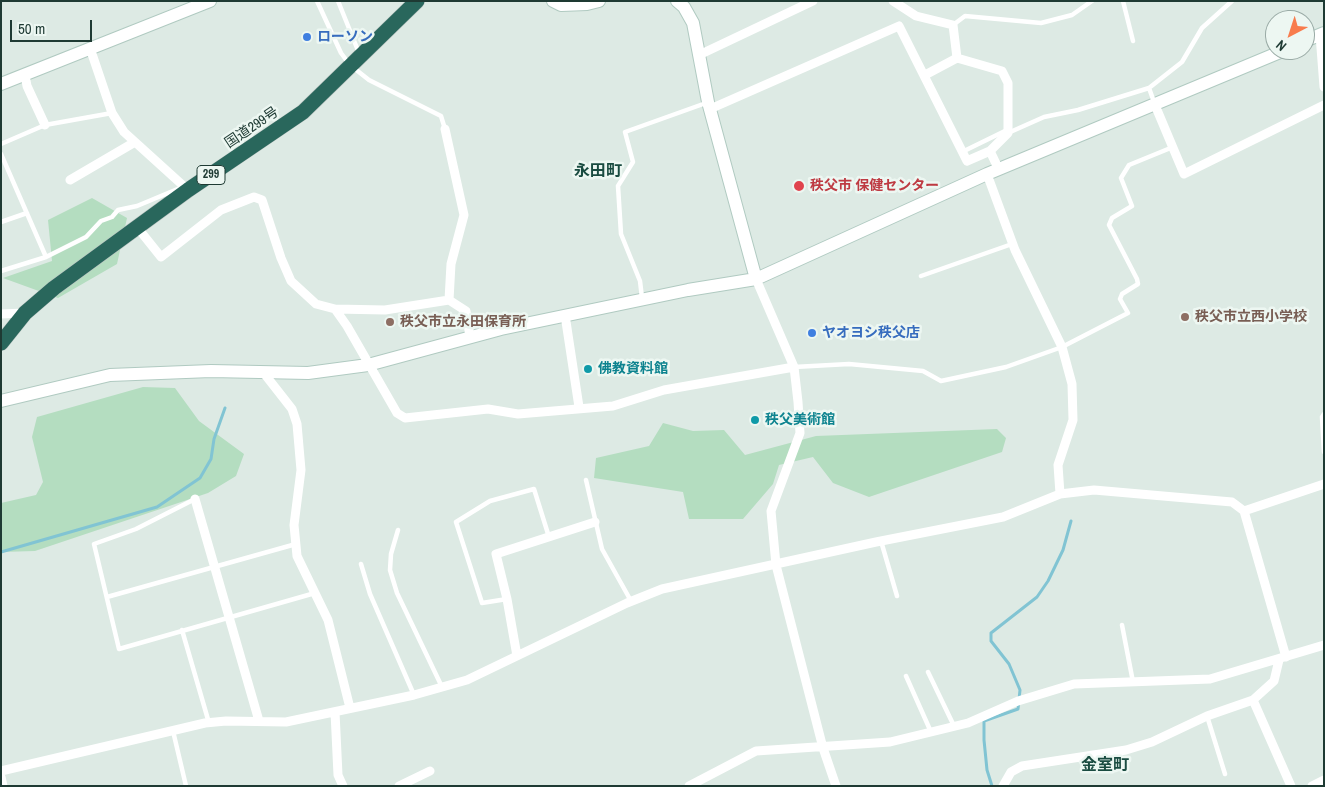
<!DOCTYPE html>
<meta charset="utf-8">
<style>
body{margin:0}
#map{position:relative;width:1325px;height:787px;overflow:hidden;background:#ddeae4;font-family:"Archivo Narrow",sans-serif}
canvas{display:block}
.frame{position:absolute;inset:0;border:2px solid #1e3a33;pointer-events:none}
.north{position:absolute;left:1265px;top:10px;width:50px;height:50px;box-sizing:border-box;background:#edf7f2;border:1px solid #9aaba6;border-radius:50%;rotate:220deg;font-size:14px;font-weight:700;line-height:20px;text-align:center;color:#1e3a33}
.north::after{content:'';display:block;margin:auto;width:18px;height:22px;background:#f87c4d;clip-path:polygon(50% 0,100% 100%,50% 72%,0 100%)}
.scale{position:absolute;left:10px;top:20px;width:82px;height:22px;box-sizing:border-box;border:2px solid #1e3a33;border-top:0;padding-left:6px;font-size:15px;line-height:18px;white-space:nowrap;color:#1e3a33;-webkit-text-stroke:4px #edf7f2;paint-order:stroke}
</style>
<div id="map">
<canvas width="1325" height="787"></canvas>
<div class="frame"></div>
<div class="north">N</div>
<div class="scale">50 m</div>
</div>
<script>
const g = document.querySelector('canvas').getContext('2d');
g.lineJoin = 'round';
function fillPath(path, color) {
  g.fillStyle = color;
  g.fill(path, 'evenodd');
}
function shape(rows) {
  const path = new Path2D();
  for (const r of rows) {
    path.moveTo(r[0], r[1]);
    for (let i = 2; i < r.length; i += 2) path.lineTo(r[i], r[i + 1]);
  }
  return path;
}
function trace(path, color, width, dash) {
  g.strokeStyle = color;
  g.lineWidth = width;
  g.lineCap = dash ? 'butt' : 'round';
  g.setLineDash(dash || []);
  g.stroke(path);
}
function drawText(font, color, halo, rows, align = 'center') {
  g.font = font + ' "Archivo Narrow","Noto Sans JP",sans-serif';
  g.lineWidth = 5;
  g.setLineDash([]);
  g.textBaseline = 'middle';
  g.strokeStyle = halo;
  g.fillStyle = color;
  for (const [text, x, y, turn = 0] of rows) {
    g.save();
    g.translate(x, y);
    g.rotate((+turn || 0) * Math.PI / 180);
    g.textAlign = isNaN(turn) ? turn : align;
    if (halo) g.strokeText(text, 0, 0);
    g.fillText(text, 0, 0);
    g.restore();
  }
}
fillPath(shape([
 [92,198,127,218,117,264,58,298,3,278,52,261,48,220],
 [143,387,175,388,199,421,244,454,236,476,208,493,35,551,1,552,1,503,36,495,43,482,32,437,37,417],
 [663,423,693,431,724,430,745,455,816,436,997,429,1006,438,1002,452,869,497,833,483,813,457,779,465,773,484,743,519,689,519,683,492,594,478,596,458,649,446]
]), '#b4ddc0');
trace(shape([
 [1,552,157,507,200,478,211,459,214,439,225,408],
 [992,786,987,770,984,740,984,721,1018,709,1020,690,1009,664,991,641,991,633,1037,597,1048,581,1063,550,1071,521]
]), '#81c4d3', 3);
const secondary = shape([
 [553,1,561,5,587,4,599,1],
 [677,1,684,7,693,23,708,102,756,279],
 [1305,41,1324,33],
 [1,84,210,1],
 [1,401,110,375,211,371,308,373,368,365,501,329,688,290,756,279,987,174,1285,50]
]);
const highway = shape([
 [1,343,25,313,54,288,188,190,303,112,417,1]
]);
trace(secondary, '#b0cac1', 14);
trace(highway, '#bcc4c2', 16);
trace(shape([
 [317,1,341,53,350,65,369,80,441,116,445,129],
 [338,1,359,53],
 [1123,1,1133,41],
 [953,25,965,16,1041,23,1072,15,1092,1],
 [1154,102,1149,88,1182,62,1202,28,1232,1],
 [1008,133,1044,117,1078,110,1149,88],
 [1,144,45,125,112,113],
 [962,152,1007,130],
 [1,154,46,257],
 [1,222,27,213],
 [1,271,46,257,86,237,101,221,112,217,118,210,137,206,180,188],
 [921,276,1012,244],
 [642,298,640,281,621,234,618,186,633,162,625,132,706,103],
 [794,367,849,364,923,371,941,381,1006,367,1062,347,1128,313,1120,299,1122,294,1138,284,1137,279,1109,225,1112,218,1132,206,1121,178,1129,165,1173,147],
 [1324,414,1322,417,1324,452],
 [586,480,602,549,631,601],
 [195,499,136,529,94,544,119,649,315,593],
 [398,530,391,554,390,570,397,593,442,687],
 [881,541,897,596],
 [361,564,370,594,414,695],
 [107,597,296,544],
 [507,599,482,603,456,522,490,501,534,489,549,537],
 [1122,625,1133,682],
 [182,630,209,723],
 [928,672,954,726],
 [906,676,931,732],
 [1207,716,1225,774],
 [173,731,186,786]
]), '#fff', 4.5);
trace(shape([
 [893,1,916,16,953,25,957,58,1002,71,1008,83,1008,133,990,151,999,170],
 [1320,35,1324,87],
 [90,48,112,113,124,132,188,190],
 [699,55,813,1],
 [25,75,27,86,45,125],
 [925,75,957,58],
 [1155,105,1184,174,1324,105],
 [710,109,899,26,967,161,990,151],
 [445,129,464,215,451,264,449,300],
 [987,174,1015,250,1062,347,1072,384,1073,420,1058,465,1060,494],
 [70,180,135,142],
 [137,227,161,257,221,210,254,197,262,200,281,258,291,281,316,304,335,309,347,326,397,413,405,418,488,409,518,414,613,406,664,390,794,367],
 [756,279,794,367,798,402,800,433,771,511,776,565,823,748,836,786],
 [335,309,385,310,449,300,466,311,470,337],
 [1,314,25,313],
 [565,315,579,407],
 [263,372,292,409,297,424,301,470,294,525,297,556,328,620,350,708],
 [195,499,259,721],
 [1244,511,1324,484],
 [517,656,507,599,496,554,595,522],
 [1253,700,1291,786],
 [335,712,338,775,343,786],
 [1,771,205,723,226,721,286,722,414,695,467,680,627,603,662,589,876,542,1003,517,1060,494,1094,490,1232,502,1244,511,1286,657],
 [1,777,3,786],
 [399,786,430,771],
 [689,786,756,751,890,742,968,723,1018,701,1074,684,1210,679,1324,645],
 [1003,786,1011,772,1022,766,1126,750,1152,742,1207,716,1253,700,1274,681,1279,660],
 [1312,786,1324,780]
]), '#fff', 9);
trace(secondary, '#fff', 12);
trace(highway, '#29675c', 15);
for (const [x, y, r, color] of [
 [307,37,5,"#3f7fe0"],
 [799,186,6,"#e0444e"],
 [1185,317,5,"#8d6e63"],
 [390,322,5,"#8d6e63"],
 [812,333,5,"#3f7fe0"],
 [588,369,5,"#0f9aa8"],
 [755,420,5,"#0f9aa8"]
]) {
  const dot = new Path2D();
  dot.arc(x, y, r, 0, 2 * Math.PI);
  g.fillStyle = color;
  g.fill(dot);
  trace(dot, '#edf7f2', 2);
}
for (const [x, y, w] of [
 [211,175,28]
]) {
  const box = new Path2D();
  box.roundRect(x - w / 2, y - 9.5, w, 19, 4);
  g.fillStyle = '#edf7f2';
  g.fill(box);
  trace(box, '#1e3a33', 1);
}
drawText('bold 12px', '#1e3a33', null, [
 ["299",211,175]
]);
drawText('bold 14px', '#366cbe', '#edf7f2', [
 ["ローソン",317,37],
 ["ヤオヨシ秩父店",822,333]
], 'left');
drawText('14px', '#1e3a33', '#edf7f2', [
 ["国道299号",252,128,-34]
]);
drawText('bold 14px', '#be3a42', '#edf7f2', [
 ["秩父市 保健センター",810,186]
], 'left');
drawText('bold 14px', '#785e54', '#edf7f2', [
 ["秩父市立西小学校",1195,317],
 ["秩父市立永田保育所",400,322]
], 'left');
drawText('bold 14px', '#0d838f', '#edf7f2', [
 ["佛教資料館",598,369],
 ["秩父美術館",765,420]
], 'left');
drawText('bold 16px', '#1a4c41', '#edf7f2', [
 ["永田町",598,172],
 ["金室町",1105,766]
]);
</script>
